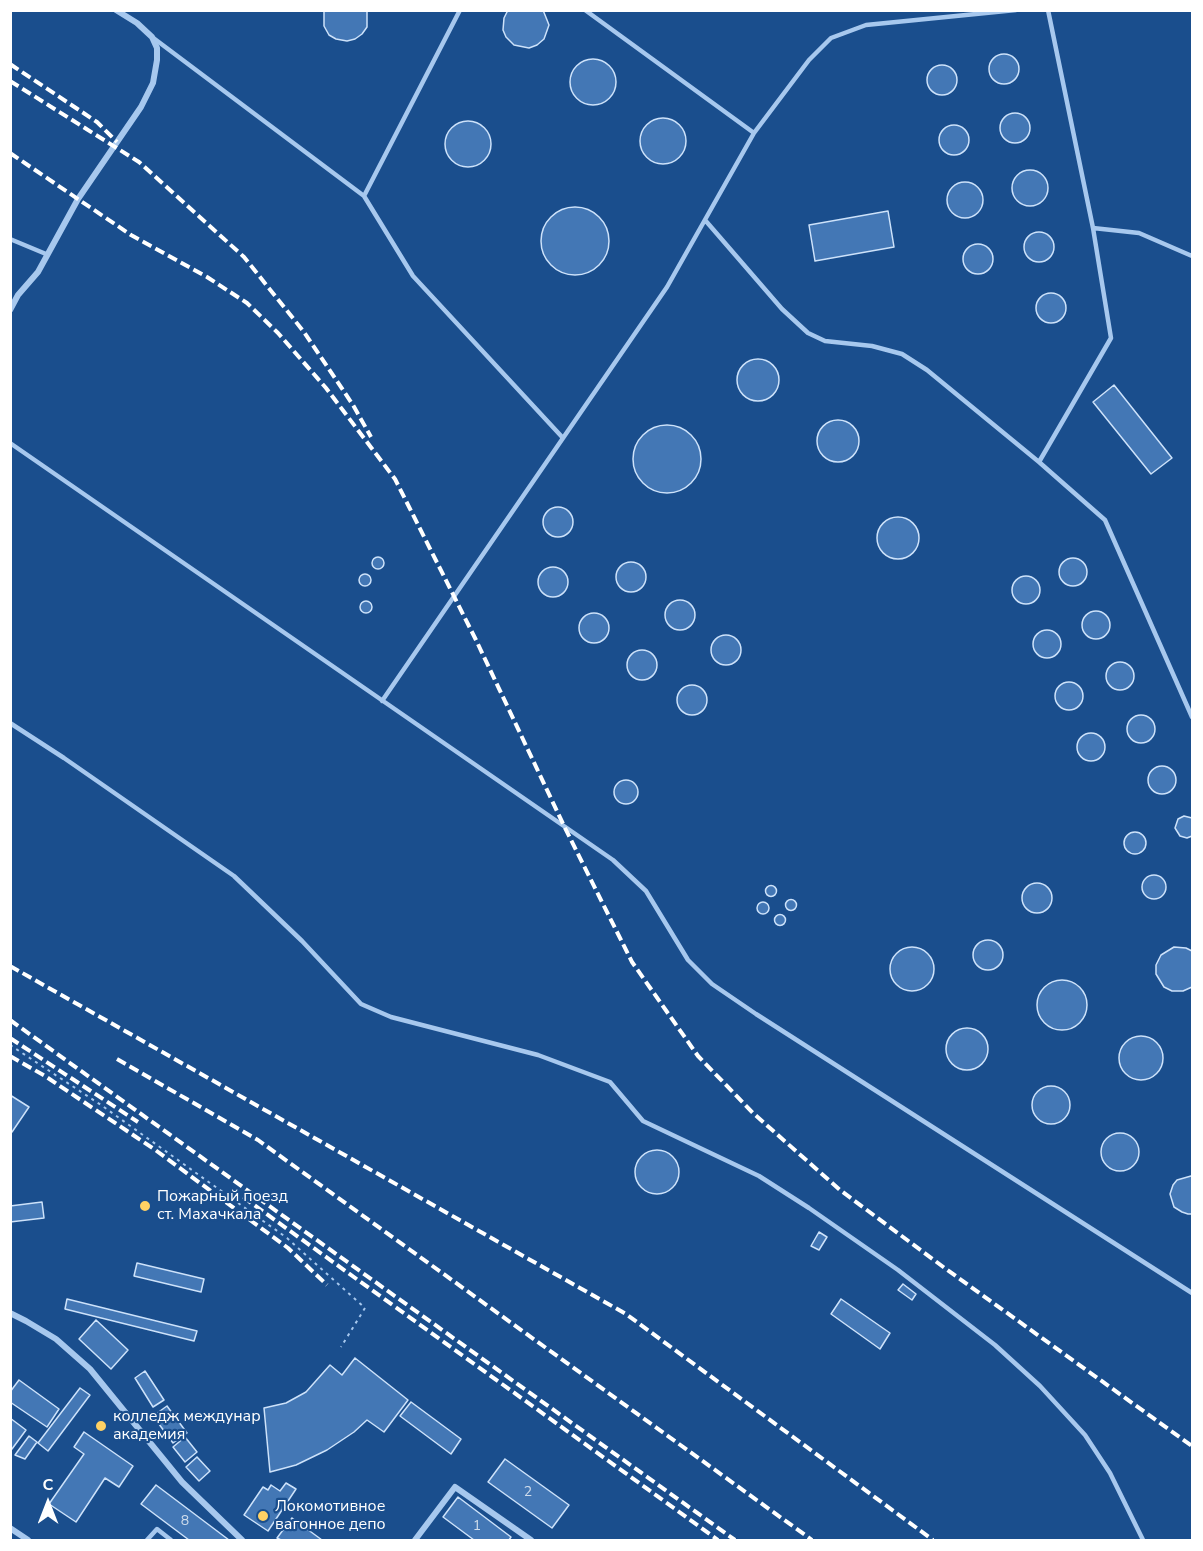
<!DOCTYPE html>
<meta charset="utf-8">
<style>
body{margin:0}
#map{position:relative;width:1203px;height:1551px;overflow:hidden;background:#1a4e8d;font-family:"Nunito Sans",sans-serif}
canvas{display:block}
.frame{position:absolute;inset:0;border:12px solid #fff;pointer-events:none}
.north{position:absolute;left:18px;top:1473px;width:60px;height:60px;-webkit-text-stroke:4px #1a4e8d;paint-order:stroke;rotate:0deg;font-size:16px;font-weight:700;line-height:24px;text-align:center;color:#fff}
.north::after{content:'';display:block;margin:auto;width:21px;height:27px;background:#fff;clip-path:polygon(50% 0,100% 100%,50% 72%,0 100%)}
</style>
<div id="map">
<canvas width="1203" height="1551"></canvas>
<div class="frame"></div>
<div class="north">С</div>
</div>
<script>
const g = document.querySelector('canvas').getContext('2d');
g.lineJoin = 'round';
function fillPath(path, color) {
  g.fillStyle = color;
  g.fill(path, 'evenodd');
}
function shape(rows) {
  const path = new Path2D();
  for (const r of rows) {
    if (r.length === 3) {
      path.moveTo(r[0] + r[2], r[1]);
      path.arc(r[0], r[1], r[2], 0, 2 * Math.PI);
      continue;
    }
    path.moveTo(r[0], r[1]);
    for (let i = 2; i < r.length; i += 2) path.lineTo(r[i], r[i + 1]);
  }
  return path;
}
function trace(path, color, width, dash) {
  g.strokeStyle = color;
  g.lineWidth = width;
  g.lineCap = dash ? 'butt' : 'round';
  g.setLineDash(dash || []);
  g.stroke(path);
}
function drawText(font, color, halo, rows, align = 'center') {
  g.font = font + ' "Nunito Sans",sans-serif';
  g.lineWidth = 4.5;
  g.setLineDash([]);
  g.textBaseline = 'middle';
  g.strokeStyle = halo;
  g.fillStyle = color;
  for (const [text, x, y, turn = 0] of rows) {
    g.save();
    g.translate(x, y);
    g.rotate((+turn || 0) * Math.PI / 180);
    g.textAlign = isNaN(turn) ? turn : align;
    if (halo) g.strokeText(text, 0, 0);
    g.fillText(text, 0, 0);
    g.restore();
  }
}
const building = shape([
 [324,10,367,10,367,27,362,34,355,39,347,41,336,39,329,35,324,26,324,10],
 [508,10,543,10,549,25,544,39,537,45,529,48,514,45,506,37,503,30,504,18,508,10],
 [1004,69,15],
 [593,82,23],
 [942,80,15],
 [1015,128,15],
 [663,141,23],
 [468,144,23],
 [954,140,15],
 [1030,188,18],
 [965,200,18],
 [575,241,34],
 [888,211,894,247,815,261,809,225,888,211],
 [1039,247,15],
 [978,259,15],
 [1051,308,15],
 [758,380,21],
 [1114,385,1172,458,1151,474,1093,402,1114,385],
 [838,441,21],
 [667,459,34],
 [558,522,15],
 [898,538,21],
 [378,563,6],
 [1073,572,14],
 [631,577,15],
 [553,582,15],
 [365,580,6],
 [1026,590,14],
 [680,615,15],
 [366,607,6],
 [1096,625,14],
 [594,628,15],
 [1047,644,14],
 [726,650,15],
 [642,665,15],
 [1120,676,14],
 [1069,696,14],
 [692,700,15],
 [1141,729,14],
 [1091,747,14],
 [1162,780,14],
 [626,792,12],
 [1184,816,1192,818,1192,836,1187,838,1180,836,1175,828,1178,819,1184,816],
 [1135,843,11],
 [1154,887,12],
 [1037,898,15],
 [771,891,5.5],
 [791,905,5.5],
 [763,908,6],
 [780,920,5.5],
 [988,955,15],
 [1174,947,1186,948,1192,951,1192,987,1183,991,1172,991,1164,987,1156,974,1156,965,1161,955,1174,947],
 [912,969,22],
 [1062,1005,25],
 [967,1049,21],
 [1141,1058,22],
 [1051,1105,19],
 [10,1095,29,1107,12,1132,10,1130,10,1095],
 [1120,1152,19],
 [657,1172,22],
 [1191,1176,1192,1176,1192,1214,1188,1214,1182,1212,1174,1207,1170,1194,1173,1185,1177,1180,1191,1176],
 [42,1202,44,1218,10,1222,10,1206,42,1202],
 [819,1232,827,1237,819,1250,811,1246,819,1232],
 [137,1263,204,1279,201,1292,134,1276,137,1263],
 [903,1284,916,1294,912,1300,898,1290,903,1284],
 [67,1299,197,1331,194,1341,65,1309,67,1299],
 [841,1299,890,1333,880,1349,831,1314,841,1299],
 [96,1320,128,1350,111,1369,79,1339,96,1320],
 [355,1358,408,1400,384,1432,367,1420,354,1432,327,1450,296,1465,270,1472,264,1408,286,1403,306,1392,330,1365,342,1375,355,1358],
 [145,1371,164,1400,153,1407,135,1378,145,1371],
 [19,1380,59,1409,47,1427,10,1402,10,1392,19,1380],
 [80,1388,90,1395,48,1451,38,1443,80,1388],
 [411,1402,461,1439,451,1454,400,1416,411,1402],
 [167,1406,187,1433,173,1443,153,1416,167,1406],
 [10,1418,26,1430,12,1449,10,1448,10,1418],
 [84,1432,133,1466,119,1487,105,1478,76,1522,49,1504,84,1454,74,1447,84,1432],
 [29,1436,37,1442,25,1459,15,1455,29,1436],
 [185,1437,197,1452,185,1462,173,1447,185,1437],
 [197,1457,210,1471,199,1481,186,1467,197,1457],
 [505,1459,569,1505,552,1528,488,1482,505,1459],
 [286,1483,296,1489,268,1531,244,1515,263,1487,268,1490,271,1485,280,1491,286,1483],
 [156,1485,229,1540,189,1540,141,1504,156,1485],
 [458,1497,511,1537,509,1540,474,1540,443,1517,458,1497],
 [292,1518,322,1540,281,1540,277,1538,292,1518]
]);
fillPath(building, '#4377b5');
trace(building, '#cde2fa', 1.5);
trace(shape([
 [10,1045,101,1105,287,1238,365,1308,341,1347]
]), '#a7c8ee', 2, [3, 4.5]);
trace(shape([
 [585,10,754,133],
 [152,37,364,196,413,276,563,438],
 [364,196,460,10],
 [705,220,782,309,808,333,825,341,872,346,902,354,927,370,1039,462,1105,520,1192,717],
 [1093,228,1139,233,1192,256],
 [10,239,46,254],
 [10,443,613,860,646,891,688,960,712,984,756,1014,1192,1293],
 [1039,462,1111,338,1093,228,1048,10],
 [382,701,667,287,754,133,809,60,831,38,866,25,1016,10],
 [10,723,64,758,234,876,302,941,361,1004,391,1017,538,1055,610,1082,643,1121,759,1176,809,1208,898,1270,995,1345,1040,1386,1085,1435,1110,1473,1143,1540],
 [147,1540,157,1529,171,1540]
]), '#a7c8ee', 4.5);
trace(shape([
 [10,310,18,295,38,272,78,199,141,107,153,83,157,60,157,48,152,37,137,23,116,10],
 [10,1313,26,1321,56,1339,90,1369,182,1482,242,1540],
 [10,1528,28,1540],
 [415,1540,455,1487,531,1540]
]), '#a7c8ee', 6);
trace(shape([
 [10,64,97,122,117,142],
 [10,81,139,162,244,257,304,332,353,405,371,437],
 [10,153,131,235,207,277,247,303,278,333,326,388,395,479,476,640,565,828,632,962,698,1056,753,1113,840,1190,946,1269,1192,1446],
 [10,966,626,1314,933,1540],
 [10,1020,735,1540],
 [10,1038,138,1122],
 [10,1056,45,1076,154,1149,288,1248,327,1285],
 [117,1059,258,1140,812,1540],
 [243,1197,718,1540]
]), '#fff', 4, [10, 4.5]);
for (const [x, y, r, color] of [
 [145,1206,6,"#ffd164"],
 [101,1426,6,"#ffd164"],
 [263,1516,6,"#ffd164"]
]) {
  const dot = new Path2D();
  dot.arc(x, y, r, 0, 2 * Math.PI);
  g.fillStyle = color;
  g.fill(dot);
  trace(dot, '#1a4e8d', 2);
}
drawText('14px', '#d0ddec', null, [
 ["2",528,1493],
 ["8",185,1522],
 ["1",477,1527]
]);
drawText('16px', '#fff', '#1a4e8d', [
 ["Пожарный поезд",157,1197],
 ["ст. Махачкала",157,1215],
 ["колледж междунар",113,1417],
 ["академия",113,1435],
 ["Локомотивное",275,1507],
 ["вагонное депо",275,1525]
], 'left');
</script>
